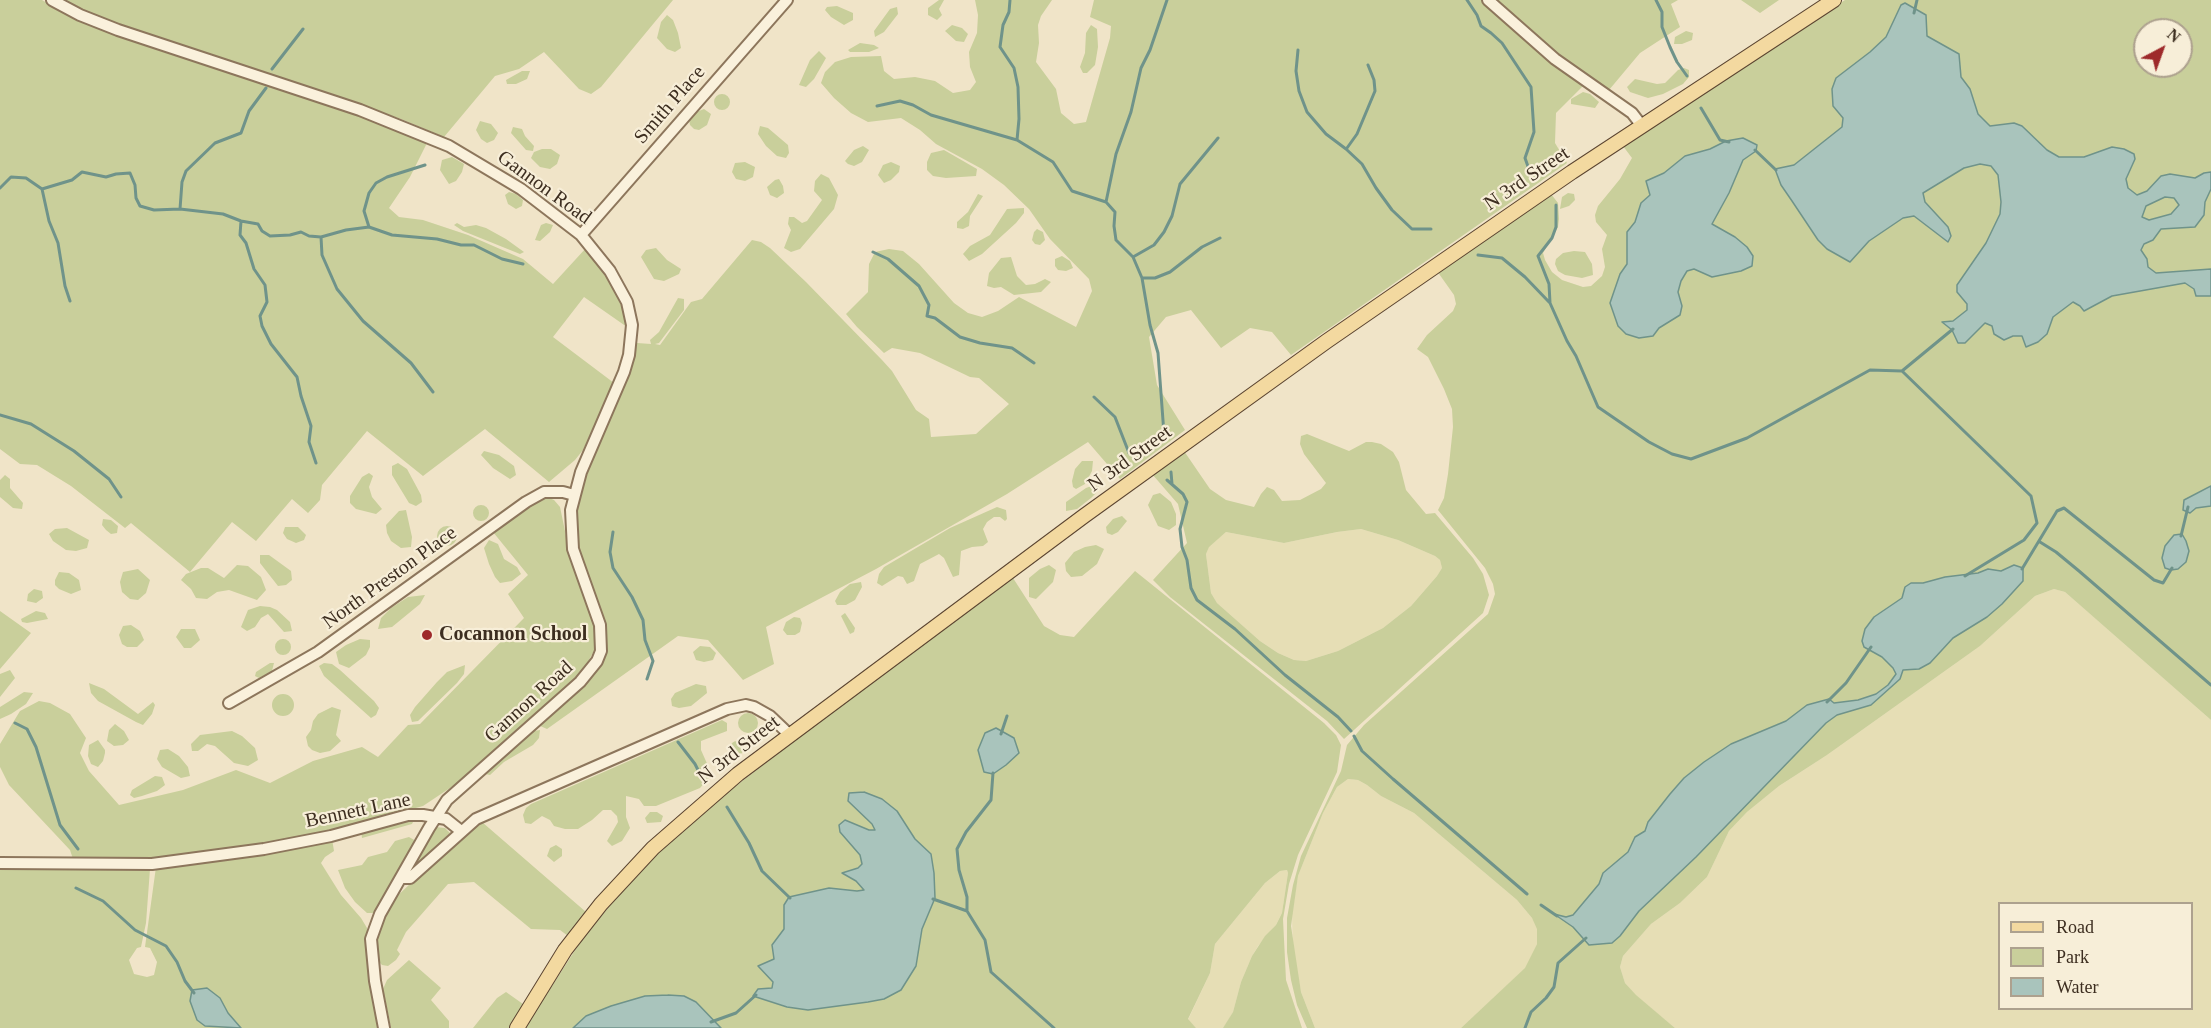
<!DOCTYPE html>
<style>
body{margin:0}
#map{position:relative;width:2211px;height:1028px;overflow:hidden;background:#f0e4c8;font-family:"Times New Roman",serif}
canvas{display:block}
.legend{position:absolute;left:1998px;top:902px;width:195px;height:108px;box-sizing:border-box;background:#f7eed8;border:2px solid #ada18e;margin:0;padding:8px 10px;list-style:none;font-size:18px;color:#3d2e20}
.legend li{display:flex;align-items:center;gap:12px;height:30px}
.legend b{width:30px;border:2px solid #ada18e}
.north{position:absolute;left:2133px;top:18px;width:60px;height:60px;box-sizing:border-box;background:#f7eed8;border:2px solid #ada18e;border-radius:50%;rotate:41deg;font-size:16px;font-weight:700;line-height:24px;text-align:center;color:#3d2e20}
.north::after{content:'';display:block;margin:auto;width:21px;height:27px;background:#9e2a2b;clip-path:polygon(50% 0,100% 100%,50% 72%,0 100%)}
</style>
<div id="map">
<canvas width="2211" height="1028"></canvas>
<ul class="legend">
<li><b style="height:8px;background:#f3d9a0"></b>Road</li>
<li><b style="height:16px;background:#c9cf9b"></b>Park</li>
<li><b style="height:16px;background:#a9c4bc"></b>Water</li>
</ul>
<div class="north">N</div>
</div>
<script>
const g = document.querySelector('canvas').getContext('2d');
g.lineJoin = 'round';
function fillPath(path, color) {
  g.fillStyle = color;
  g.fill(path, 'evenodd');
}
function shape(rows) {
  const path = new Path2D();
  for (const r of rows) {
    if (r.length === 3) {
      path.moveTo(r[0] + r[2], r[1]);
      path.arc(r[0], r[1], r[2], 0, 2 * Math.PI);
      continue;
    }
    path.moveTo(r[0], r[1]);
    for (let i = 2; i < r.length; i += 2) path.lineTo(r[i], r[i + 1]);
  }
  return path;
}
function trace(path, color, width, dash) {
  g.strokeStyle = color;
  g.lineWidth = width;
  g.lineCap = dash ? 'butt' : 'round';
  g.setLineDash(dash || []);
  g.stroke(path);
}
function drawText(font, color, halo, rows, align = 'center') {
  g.font = font + ' "Times New Roman",serif';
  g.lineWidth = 4.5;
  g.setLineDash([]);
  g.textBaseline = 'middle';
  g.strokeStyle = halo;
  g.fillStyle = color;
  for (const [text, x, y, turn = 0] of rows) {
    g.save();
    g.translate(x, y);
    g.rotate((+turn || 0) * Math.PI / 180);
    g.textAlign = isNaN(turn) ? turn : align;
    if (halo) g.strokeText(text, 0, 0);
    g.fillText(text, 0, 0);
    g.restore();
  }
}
fillPath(shape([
 [1361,529,1398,540,1435,556,1440,560,1442,568,1437,576,1411,606,1383,628,1338,651,1306,661,1294,660,1278,653,1260,641,1217,603,1211,593,1206,554,1209,546,1226,532,1284,543,1337,532],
 [2054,589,2065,592,2211,720,2211,1028,1675,1028,1635,995,1625,983,1620,967,1623,956,1651,924,1680,903,1707,877,1729,831,1747,812,1779,786,1827,755,1980,646,2035,596],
 [2000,904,2192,904,2192,1008,2000,1008],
 [1348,779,1358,780,1367,785,1381,796,1414,813,1517,900,1532,918,1538,929,1537,944,1526,968,1461,1028,1315,1028,1301,992,1293,952,1292,913,1298,876,1323,813,1337,787],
 [1287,870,1288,873,1282,913,1276,925,1258,946,1252,956,1241,982,1233,1012,1225,1026,1223,1028,1196,1028,1188,1020,1210,973,1215,944,1265,883,1280,871]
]), '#e6deb5');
fillPath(shape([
 [0,0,42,0,54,7,358,114,428,141,410,177,389,208,399,217,423,220,468,235,523,259,553,284,586,248,606,274,624,306,627,327,584,297,553,337,614,383,583,450,575,460,549,482,485,429,423,476,367,431,322,485,320,500,308,513,292,499,256,541,232,522,190,572,131,523,125,528,71,486,37,465,20,464,0,449],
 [61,0,673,0,601,87,591,94,579,89,544,52,519,69,495,76,444,137,401,119,328,94,119,25],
 [939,0,944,0,939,9,942,15,937,20,928,15,928,8],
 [975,0,1052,0,1041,16,1038,25,1039,43,1036,62,1056,89,1061,113,1074,124,1086,122,1110,38,1111,26,1090,17,1094,0,1482,0,1526,41,1583,86,1556,113,1555,143,1567,163,1291,355,1272,332,1250,328,1221,348,1191,310,1166,317,1149,337,1157,385,1185,430,1120,479,1088,442,1007,494,876,569,766,627,774,664,743,680,708,640,678,636,547,729,538,725,605,652,607,643,605,624,580,552,577,537,577,506,586,474,629,374,637,343,651,344,650,340,659,332,678,298,684,299,684,310,659,343,655,344,660,345,691,302,702,299,752,240,761,242,770,248,806,282,882,360,892,371,916,410,929,419,931,437,976,434,1009,404,979,378,970,377,920,353,892,348,884,353,857,327,846,314,868,292,869,264,875,252,889,249,903,251,919,264,954,303,968,313,982,317,998,311,1019,297,1076,327,1092,291,1089,279,1050,239,1029,209,1004,185,982,169,936,144,920,130,901,118,868,122,851,113,834,98,821,83,825,72,835,62,851,57,881,56,884,71,894,79,915,77,935,81,953,93,970,90,976,82,970,67,969,52,977,33,978,15],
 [1496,0,1678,0,1671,4,1680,27,1640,53,1609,90,1558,55],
 [1741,0,1779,0,1760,13],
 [1845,0,2211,0,2211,720,2065,592,2054,589,2035,596,1980,646,1827,755,1779,786,1747,812,1729,831,1707,877,1680,903,1651,924,1623,956,1620,967,1625,983,1636,995,1675,1028,1461,1028,1525,968,1537,944,1537,929,1532,918,1517,900,1414,813,1381,796,1367,785,1358,780,1348,779,1337,787,1323,813,1298,876,1291,926,1301,992,1315,1028,1307,1028,1297,1005,1291,980,1287,952,1287,918,1293,885,1301,856,1341,771,1347,745,1364,725,1488,614,1495,594,1493,584,1485,568,1438,510,1444,498,1448,474,1453,427,1452,409,1444,389,1428,357,1417,349,1427,335,1453,311,1456,304,1454,295,1437,271,1551,194,1558,203,1559,219,1558,227,1543,253,1545,260,1552,272,1562,280,1583,287,1591,286,1602,276,1605,267,1602,249,1607,235,1596,222,1595,215,1598,206,1620,179,1632,158,1623,146],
 [2145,30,2181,30,2181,66,2145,66],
 [837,6,853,13,853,20,844,25,831,17,825,10,827,7],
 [897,7,898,14,884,32,875,37,874,31,890,9],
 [667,15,673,20,678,33,681,48,675,52,667,49,657,38,661,22],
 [952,25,962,28,968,34,964,42,956,41,945,31],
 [1091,25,1097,29,1098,47,1095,65,1087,73,1083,73,1080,67,1085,53,1086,33],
 [1686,31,1693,33,1692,40,1682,44,1674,44,1675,37],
 [860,43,874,45,879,48,869,52,850,52,848,50],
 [819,51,826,58,814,79,806,87,799,85,810,60],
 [1684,68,1689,70,1689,77,1683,84,1663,94,1648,98,1630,92,1627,87,1635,79,1657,84,1665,83,1678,70],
 [522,71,530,71,527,79,516,84,507,84,506,80],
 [1583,92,1590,94,1599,102,1595,108,1571,104,1571,99],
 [722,102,8],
 [704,109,711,114,707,125,699,130,694,129,690,125,689,120,694,113],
 [480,121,491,124,498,133,494,140,487,143,481,139,476,130],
 [760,126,768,128,788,145,789,153,786,158,777,156,766,146,758,134],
 [513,127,522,129,525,136,534,146,533,151,526,150,511,133],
 [863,146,869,150,862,162,854,166,848,164,845,161,854,150],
 [542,149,551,149,560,155,557,164,550,169,540,167,531,158,534,152],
 [944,150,977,169,976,176,946,178,933,176,927,170,927,162,931,153],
 [452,157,464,164,462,172,456,181,449,184,440,170,442,160],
 [745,162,755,167,753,177,745,181,736,179,732,172,735,163],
 [891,162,900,166,899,172,891,180,884,183,878,175,883,165],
 [821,174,829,178,838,195,834,209,800,249,791,252,784,248,791,230,788,224,789,217,794,217,802,223,807,221,822,200,814,191,815,181],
 [779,179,783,186,784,193,777,198,770,195,767,187,775,180],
 [509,192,516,194,523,200,522,206,516,209,508,204,505,195],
 [1568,193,1574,194,1575,200,1569,206,1560,209,1562,197],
 [978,194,983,196,970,216,969,226,963,229,957,228,957,222,968,212],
 [1024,208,1024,213,1016,223,982,254,969,261,963,254,970,246,990,235,1007,209],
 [457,223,464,227,476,225,486,228,506,239,524,252,520,254,463,231,454,225],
 [546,223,553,225,550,232,540,241,535,240,541,225],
 [1037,229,1043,232,1045,240,1040,245,1035,244,1032,240,1034,232],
 [656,248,667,260,681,269,679,274,664,281,654,279,641,257,646,250],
 [1574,251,1585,252,1592,264,1593,275,1582,278,1565,275,1558,271,1555,264,1556,259,1563,253],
 [1062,256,1070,261,1073,268,1066,271,1058,270,1055,266,1055,259],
 [1011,257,1017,276,1026,285,1035,284,1045,279,1051,282,1041,292,1014,295,1001,287,994,288,987,286,989,273,1001,258],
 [1307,434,1349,451,1366,442,1372,442,1381,444,1393,452,1399,462,1406,490,1426,514,1435,513,1473,558,1483,574,1489,595,1483,613,1344,739,1327,721,1170,597,1153,580,1187,543,1178,504,1152,474,1184,451,1210,489,1226,500,1254,507,1261,494,1267,487,1274,490,1282,501,1300,500,1321,489,1326,483,1304,454,1300,444,1301,436],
 [1361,529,1398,540,1435,556,1440,560,1442,568,1437,576,1411,606,1383,628,1338,651,1306,661,1294,660,1278,653,1260,641,1217,603,1211,593,1206,554,1209,547,1226,532,1284,543,1337,532],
 [484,451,499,455,514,466,516,475,510,479,493,468,481,455],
 [1082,461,1093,461,1092,471,1085,484,1076,489,1073,487,1072,481,1075,469],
 [398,463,407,469,421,495,422,502,416,506,409,503,392,475,392,466],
 [369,473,373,476,369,487,372,497,382,509,376,514,356,509,350,503,350,496,362,477],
 [5,475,10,479,10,488,23,503,22,509,13,508,0,497,0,480],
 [1094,485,1099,486,1098,491,1091,498,1077,509,1066,511,1066,502,1086,488],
 [1160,493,1171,502,1176,514,1176,525,1169,530,1158,526,1148,505,1153,495],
 [549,498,554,500,560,507,571,560,595,626,594,651,585,667,566,688,456,784,423,806,330,831,262,845,149,859,73,859,70,850,9,785,0,767,0,744,20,711,39,701,50,703,70,714,86,738,80,753,89,771,119,805,183,790,236,770,270,783,313,761,362,747,378,757,408,725,420,724,524,618,508,594,528,575,493,532,528,507,540,500],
 [481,513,8],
 [997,507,1006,510,1007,519,1005,521,1000,517,994,517,987,522,983,529,988,542,983,546,972,547,961,551,959,575,953,577,944,558,939,554,920,564,914,581,907,584,903,577,898,576,882,586,877,583,879,574,884,567,950,528],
 [406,510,412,537,411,547,401,548,391,541,387,533,386,525,399,511],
 [1122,516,1127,521,1118,532,1112,535,1107,533,1106,527,1113,519],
 [103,519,111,520,118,526,117,533,111,534,106,530,102,525],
 [447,536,10],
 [285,527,298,527,306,535,304,540,296,543,287,539,283,533],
 [67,528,89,540,87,548,76,551,66,550,53,541,49,534,55,529],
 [489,540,498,544,504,559,517,567,521,574,512,581,500,583,495,577,489,564,484,548],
 [1096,545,1104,549,1097,564,1082,576,1071,577,1066,571,1065,563,1074,552,1085,547],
 [260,555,269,555,291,571,292,580,286,585,278,586,260,563],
 [237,565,248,566,261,577,266,590,257,600,229,590,217,592,207,599,196,598,191,589,181,580,186,574,201,568,208,568,224,578],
 [1049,565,1056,570,1053,582,1036,599,1029,597,1029,578,1040,569],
 [138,569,150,580,146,593,138,600,130,599,122,592,120,582,123,572],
 [1135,571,1324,723,1336,735,1341,745,1337,772,1298,855,1289,884,1283,919,1286,980,1302,1028,1223,1028,1233,1012,1241,982,1252,956,1265,936,1276,925,1282,913,1288,873,1287,870,1280,871,1265,883,1215,944,1210,973,1188,1019,1196,1028,525,1028,581,941,625,887,655,855,702,812,836,709,1013,578,1044,626,1060,635,1074,637],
 [59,572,69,573,79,580,81,590,71,594,59,589,55,585,55,580],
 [861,582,862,587,855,600,846,605,837,605,835,601,840,592,850,584],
 [34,589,42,591,43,598,36,603,27,601,28,594],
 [425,595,420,604,392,627,378,629,381,618,391,608,408,597],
 [260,606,270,607,277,610,290,622,292,631,284,632,268,614,261,618,255,627,247,631,241,627,248,610],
 [0,611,31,633,0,669],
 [36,611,45,613,48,619,27,623,22,622,21,619],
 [845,613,855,628,854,632,850,634,841,616],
 [794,617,800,618,802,623,800,632,795,635,787,635,783,630,786,622],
 [131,625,140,631,144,640,137,647,127,647,122,644,119,635,123,626],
 [181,629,195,629,200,640,191,648,184,648,176,637],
 [360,639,370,640,370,647,366,655,349,668,339,664,336,652,346,645],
 [283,647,8],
 [700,646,710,647,716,653,713,660,704,662,696,660,693,652],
 [270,663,274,663,272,671,259,678,255,676,256,672],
 [324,663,332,664,340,670,374,701,379,708,376,715,371,718,324,676,319,666],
 [465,665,464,674,457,683,418,721,412,722,410,715,415,707,437,682,447,672],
 [10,670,15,678,0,697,0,674],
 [89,683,104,689,138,714,153,702,155,705,152,714,143,725,136,722,98,701,91,693],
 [696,684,706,686,707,693,691,706,679,708,672,706,671,699,675,693],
 [24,692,33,693,26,704,11,714,0,719,0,707],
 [283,705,11],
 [332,707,341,710,336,735,341,741,330,751,320,753,312,750,308,746,306,737,311,730,313,721,318,714],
 [748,723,10],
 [722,720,727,723,727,731,701,741,701,750,709,768,709,778,700,788,656,806,644,806,639,799,626,796,626,817,630,828,622,841,612,846,607,841,618,822,617,816,611,810,603,810,592,820,578,829,565,829,554,826,550,820,542,816,531,824,525,823,523,815,526,808,531,804],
 [115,724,124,731,129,740,123,745,114,746,107,741,109,730],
 [540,730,539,738,533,745,504,762,490,775,485,774,534,731],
 [232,731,242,736,255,748,258,760,248,766,234,763,215,746,207,744,198,751,192,751,191,744,200,735],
 [98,740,105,750,105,753,103,761,98,767,91,764,88,756,89,745],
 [737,748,7],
 [168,749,179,756,188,767,190,776,181,778,162,767,157,759,160,750],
 [155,776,162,777,165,785,157,791,142,796,134,798,130,795,132,790],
 [650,812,657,812,663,816,661,822,647,823,645,818],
 [409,820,413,822,412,824,362,838,361,832],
 [482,822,586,912,568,936,560,930,531,929,474,882,448,884,406,932,397,950,400,954,396,960,388,966,382,965,378,961,377,940,381,923,393,900,465,832],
 [436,827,445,828,450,833,411,871],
 [409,837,416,841,374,913,367,913,355,902,345,888,338,870,362,865,368,857,387,852,395,841],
 [332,839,334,851,325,857,321,863,341,895,361,918,367,928,368,972,379,1028,0,1028,0,867,150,869,146,923,141,947,137,948,129,960,134,974,147,977,154,975,157,962,150,948,145,947,156,867],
 [556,845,562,849,562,856,554,862,547,856,550,848],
 [409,960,441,988,431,1000,449,1021,449,1028,391,1028,383,989,387,980],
 [506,992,523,1004,510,1028,473,1028,497,998]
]), '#c9cf9b');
const water = shape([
 [1905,3,1926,15,1927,36,1959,54,1961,77,1970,89,1978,114,1990,126,2014,123,2022,126,2047,150,2059,157,2084,157,2112,147,2124,149,2134,154,2135,159,2126,179,2128,188,2137,195,2147,191,2161,176,2170,174,2195,178,2204,173,2211,172,2211,189,2205,202,2204,215,2195,227,2161,229,2153,240,2144,244,2141,250,2147,259,2148,267,2156,273,2211,269,2211,296,2196,296,2194,289,2185,283,2112,296,2084,311,2080,306,2073,302,2053,317,2047,334,2038,342,2026,347,2022,336,2013,336,2004,340,1994,334,1992,326,1985,323,1965,343,1958,343,1952,330,1942,322,1953,321,1967,310,1967,304,1957,292,1957,285,1986,243,2000,214,2001,202,1998,175,1991,166,1980,164,1964,168,1923,193,1925,202,1948,227,1951,236,1948,242,1914,216,1903,218,1869,241,1850,262,1827,249,1818,240,1792,201,1781,185,1775,169,1794,165,1842,127,1843,118,1833,106,1832,89,1836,78,1870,52,1886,37,1901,5,1905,3],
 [2165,197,2174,198,2179,205,2171,214,2149,220,2142,217,2146,206,2165,197],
 [1743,138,1757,145,1756,151,1743,160,1729,193,1712,224,1735,237,1747,247,1753,256,1752,266,1741,271,1712,277,1694,269,1687,271,1681,281,1678,292,1682,306,1680,315,1659,328,1653,336,1639,338,1626,334,1618,326,1610,303,1620,274,1627,264,1627,232,1635,222,1641,203,1650,195,1646,181,1664,173,1685,156,1710,149,1726,141,1743,138],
 [2211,486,2211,506,2196,508,2190,513,2183,510,2184,500,2211,486],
 [2182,534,2186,541,2189,551,2186,562,2178,569,2171,570,2165,568,2162,558,2165,546,2174,535,2182,534],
 [2014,565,2023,568,2023,581,2002,604,1987,617,1953,638,1930,663,1919,669,1903,670,1900,679,1871,705,1837,715,1826,723,1696,857,1639,911,1620,936,1612,943,1589,945,1573,927,1554,914,1566,917,1573,915,1599,884,1603,873,1628,852,1635,837,1645,831,1648,822,1670,794,1684,778,1704,762,1731,744,1786,721,1807,705,1829,699,1834,703,1858,700,1876,694,1888,685,1896,674,1893,668,1882,657,1864,647,1862,641,1865,629,1874,617,1902,598,1905,587,1911,583,1923,583,1945,577,1978,573,1988,569,2001,571,2014,565],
 [996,728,1014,738,1019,753,1006,765,993,774,984,772,978,750,985,733,996,728],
 [864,792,882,799,897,811,915,839,931,854,934,873,935,898,922,929,916,966,901,990,884,999,868,1002,808,1010,787,1007,753,996,758,989,772,988,773,982,758,966,774,959,772,945,784,929,784,905,789,897,829,888,857,891,864,890,856,881,842,873,858,868,862,864,860,855,840,832,839,825,845,820,869,830,875,830,872,824,848,801,849,793,864,792],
 [207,988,220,998,228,1013,241,1028,205,1026,197,1020,190,1001,192,990,207,988],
 [668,995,684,996,696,1002,721,1028,573,1028,586,1016,611,1006,645,996,668,995]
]);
fillPath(water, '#a9c4bc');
trace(water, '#6f938a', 1.5);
trace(shape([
 [1010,0,1009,12,1003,25,1000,47,1014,68,1018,87,1019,119,1017,140],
 [1467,0,1477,15,1481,26,1491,33,1502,43,1531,87,1534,132,1525,158,1531,175],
 [1656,0,1662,12,1662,27,1670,47,1677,62,1687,76],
 [1914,13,1917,0],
 [1298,50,1296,71,1299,91,1307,112,1326,134,1346,149,1362,164,1376,188,1392,210,1412,229,1431,229],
 [272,69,303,29],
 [877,106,900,101,913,105,931,115,1017,140,1053,162,1072,191,1106,202,1115,212,1114,226,1116,240,1133,257,1142,278,1150,325,1158,353,1164,434],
 [1701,108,1720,140,1729,142],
 [1347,148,1357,134,1375,91,1374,80,1368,65],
 [1755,150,1776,170],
 [0,188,11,177,26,178,42,189,72,180,82,172,106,177,116,174,130,173,135,185,136,198,140,206,154,210,180,209,223,214,241,221,258,224,262,231,270,236,290,235,301,232,309,236,321,237,346,230,369,227,392,235,437,239,461,245,474,245,502,259,523,264],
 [42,189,49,221,58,243,65,286,70,301],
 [1106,202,1116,154,1131,112,1141,68,1150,50,1167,0],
 [1556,205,1556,227,1552,238,1538,256,1549,284,1550,303,1567,341,1576,356,1598,407,1649,442,1672,454,1691,459,1747,438,1870,370,1902,371,1953,329],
 [180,209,182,182,186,171,215,143,241,133,249,111,266,88],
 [241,221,240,235,246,243,254,269,265,285,267,302,260,316,262,326,271,344,297,377,301,396,311,426,309,442,316,463],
 [369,227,364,211,369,193,376,183,387,177,425,165],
 [321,237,322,255,337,289,363,321,411,363,433,392],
 [873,252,888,259,919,286,929,305,927,316,935,318,960,337,980,343,1012,348,1034,363],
 [1478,255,1502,258,1525,277,1549,302],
 [1133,257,1154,245,1164,232,1172,216,1180,184,1218,138],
 [1142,278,1155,278,1170,272,1202,247,1220,238],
 [1902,371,2031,496,2037,523,2024,540,1965,576],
 [1094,397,1115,417,1129,453],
 [0,415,31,424,74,451,109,479,121,497],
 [1171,472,1172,484],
 [1167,480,1183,494,1187,502,1180,529,1182,547,1187,560,1191,588,1197,600,1235,629,1285,675,1338,717,1351,731],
 [613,532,610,552,613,568,632,597,643,620,645,640,653,661,647,679],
 [2181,536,2188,507],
 [2040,542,2056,552,2079,571,2211,685],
 [2022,569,2057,511,2064,508,2154,580,2163,583,2172,568],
 [1827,702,1846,683,1871,647],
 [15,723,27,729,36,747,60,825,78,849],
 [1001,734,1007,716],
 [1354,736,1362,751,1393,779,1527,894],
 [678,742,695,764,704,782],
 [727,807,749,843,762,871,790,898],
 [76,888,103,901,135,930,166,946,177,962,185,981,194,993],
 [933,899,967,911,985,940,991,972,1054,1028],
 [1541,905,1557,916],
 [967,910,967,897,959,870,957,849,966,832,991,800,993,773],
 [711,1022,736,1013,756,995],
 [1525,1028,1531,1012,1546,998,1554,987,1558,963,1586,938]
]), '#6f938a', 3);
const minor = shape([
 [52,0,80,15,118,30,360,110,449,146,521,189,581,235,610,271,627,302,632,325,629,355,624,372,581,472,571,510,573,549,600,625,601,651,597,661,580,682,447,800,429,828,380,914,371,939,375,981,384,1028],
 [1488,0,1555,59,1632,113,1642,126],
 [581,235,787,0],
 [229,703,318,652,526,502,544,492,563,492,574,495],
 [0,863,152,864,264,849,331,836,408,815,423,815,446,819,461,831],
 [401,878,410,878,476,819,727,709,746,705,754,707,770,716,790,735]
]);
const major = shape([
 [517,1028,565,950,601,904,653,848,738,774,1084,516,1327,341,1572,172,1834,0]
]);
trace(minor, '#8d765c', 14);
trace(major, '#5b4430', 16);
trace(minor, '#faf1dc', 10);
trace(major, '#f3d9a0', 14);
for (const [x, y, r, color] of [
 [427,635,6,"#9e2a2b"]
]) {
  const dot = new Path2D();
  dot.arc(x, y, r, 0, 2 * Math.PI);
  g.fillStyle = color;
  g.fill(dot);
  trace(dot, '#f7eed8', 2);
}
drawText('20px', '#3d2e20', '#f7eed8', [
 ["Smith Place",670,105,-49],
 ["N 3rd Street",1527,179,-34],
 ["Gannon Road",544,188,36],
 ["N 3rd Street",1130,459,-36],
 ["North Preston Place",390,578,-36],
 ["Gannon Road",529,702,-42],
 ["N 3rd Street",739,750,-38],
 ["Bennett Lane",358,811,-12]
]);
drawText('bold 20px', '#3d2e20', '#f7eed8', [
 ["Cocannon School",439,635]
], 'left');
</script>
